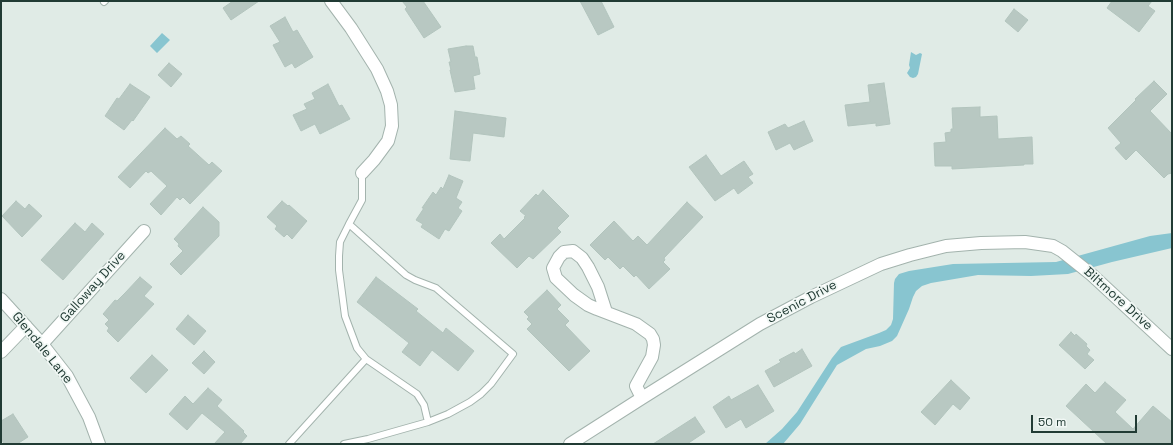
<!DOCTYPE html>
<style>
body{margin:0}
#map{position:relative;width:1173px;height:445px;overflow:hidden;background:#e0ebe6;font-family:"Space Grotesk",sans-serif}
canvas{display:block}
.frame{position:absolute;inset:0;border:2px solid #213b34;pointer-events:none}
.scale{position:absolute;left:1031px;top:415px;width:106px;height:18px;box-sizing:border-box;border:2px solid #213b34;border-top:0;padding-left:5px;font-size:12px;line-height:14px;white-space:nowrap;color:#213b34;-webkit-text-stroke:3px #f0f7f4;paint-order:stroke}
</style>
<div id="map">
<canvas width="1173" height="445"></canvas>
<div class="frame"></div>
<div class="scale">50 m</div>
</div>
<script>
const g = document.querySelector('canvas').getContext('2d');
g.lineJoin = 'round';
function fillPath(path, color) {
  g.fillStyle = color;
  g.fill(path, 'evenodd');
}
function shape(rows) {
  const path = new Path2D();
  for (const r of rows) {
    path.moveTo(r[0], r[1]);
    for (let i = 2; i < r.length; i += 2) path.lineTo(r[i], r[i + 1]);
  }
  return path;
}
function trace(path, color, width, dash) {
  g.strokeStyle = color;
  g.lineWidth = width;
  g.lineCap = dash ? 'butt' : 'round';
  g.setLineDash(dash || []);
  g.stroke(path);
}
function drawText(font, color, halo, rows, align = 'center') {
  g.font = font + ' "Space Grotesk",sans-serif';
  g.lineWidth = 3.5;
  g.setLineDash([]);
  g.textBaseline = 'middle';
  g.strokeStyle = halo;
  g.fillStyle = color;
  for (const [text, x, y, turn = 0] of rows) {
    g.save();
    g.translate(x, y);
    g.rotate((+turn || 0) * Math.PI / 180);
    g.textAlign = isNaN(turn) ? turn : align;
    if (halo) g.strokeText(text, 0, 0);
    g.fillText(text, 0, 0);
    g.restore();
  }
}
fillPath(shape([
 [162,33,170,40,157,53,150,46],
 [911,52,916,55,920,53,922,54,918,74,916,77,913,78,910,77,907,73,910,68,909,65],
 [1172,233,1172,248,1112,262,1068,274,1031,276,978,275,931,283,922,286,916,291,913,297,909,309,897,336,892,341,880,346,866,349,837,365,800,424,783,444,765,444,782,429,797,412,832,358,841,347,879,333,886,330,891,325,893,319,894,283,895,279,899,274,909,271,953,264,1056,262,1150,236]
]), '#88c5d0');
const building = shape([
 [233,1,259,1,231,20,223,8,233,1],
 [402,1,423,1,441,27,424,38,405,9,407,7,402,1],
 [580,1,601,1,614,27,598,35,580,1],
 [1112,1,1152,1,1148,6,1155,11,1139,32,1107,8,1112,1],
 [1014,9,1028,20,1018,32,1005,21,1014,9],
 [285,17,293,32,297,30,313,57,295,68,292,63,285,67,273,45,280,42,270,26,285,17],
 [466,46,473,46,475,57,477,57,480,74,473,76,475,89,455,92,450,70,451,70,449,62,451,62,448,49,466,46],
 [169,63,182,74,171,87,158,75,169,63],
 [1154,81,1167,94,1150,111,1172,134,1172,173,1168,174,1164,178,1136,150,1126,160,1115,148,1121,143,1108,128,1136,100,1135,99,1154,81],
 [884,83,890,124,876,126,876,123,848,126,845,105,870,102,868,85,884,83],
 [130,84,150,97,133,121,132,120,124,130,105,116,117,98,119,99,130,84],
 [328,84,339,106,342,105,350,119,320,134,315,124,301,131,293,115,307,109,304,104,315,99,312,93,328,84],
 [980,107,980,117,997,116,998,139,1032,137,1033,164,1024,164,1024,165,952,169,952,166,935,166,934,143,946,142,945,133,951,132,951,129,953,129,952,108,980,107],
 [455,111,506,118,504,137,473,133,470,161,450,159,455,111],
 [804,121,813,141,794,150,790,143,776,150,768,132,785,124,788,128,804,121],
 [165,128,177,139,181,136,190,144,188,146,209,165,212,162,222,171,190,204,183,197,180,200,177,197,161,215,150,204,167,186,151,171,148,173,146,171,130,188,118,177,165,128],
 [706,155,721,176,744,161,753,174,748,177,753,183,738,194,734,188,715,201,689,167,706,155],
 [449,175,463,181,456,198,462,202,458,208,462,211,449,231,445,229,439,239,421,227,423,224,416,220,424,208,422,208,433,192,436,195,441,187,443,189,449,175],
 [543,190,569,216,557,228,561,232,533,259,529,256,517,268,491,243,500,234,504,239,525,218,524,217,526,216,520,211,536,194,538,196,543,190],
 [16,201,25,209,29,204,42,216,22,237,2,216,16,201],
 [282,201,288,206,289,205,307,221,292,239,287,234,284,237,275,229,277,226,267,217,282,201],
 [687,202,703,217,664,258,665,260,663,262,670,269,649,289,636,275,634,277,623,266,620,269,608,257,605,260,590,245,614,221,633,241,638,236,647,245,687,202],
 [203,207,219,222,219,236,181,275,170,264,183,251,178,246,179,244,174,239,203,207],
 [75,223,85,232,92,223,104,234,63,280,41,260,75,223],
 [140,277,152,287,144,296,154,304,118,342,107,331,109,328,105,324,109,320,103,314,115,300,117,301,125,293,140,277],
 [376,277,418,309,416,311,443,333,446,328,474,351,458,371,432,350,420,366,402,352,409,343,357,302,376,277],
 [547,290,561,305,557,309,569,321,565,325,590,351,569,371,527,329,532,324,527,319,529,317,524,312,547,290],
 [188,315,206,331,194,345,176,329,188,315],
 [1071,332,1075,336,1076,334,1087,344,1086,346,1090,350,1087,354,1094,360,1085,369,1059,345,1071,332],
 [802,349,812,366,774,387,765,371,781,362,779,360,794,352,795,354,802,349],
 [204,351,215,362,204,374,192,363,204,351],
 [152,355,168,370,146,393,130,378,152,355],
 [951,380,970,398,960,410,953,404,935,425,921,412,951,380],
 [1105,382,1126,400,1115,412,1133,429,1153,406,1172,422,1172,444,1107,444,1066,406,1086,384,1095,393,1105,382],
 [758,385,774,411,746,428,741,419,726,428,713,407,729,396,731,400,758,385],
 [208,388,222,400,217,406,244,431,243,432,247,436,240,444,214,444,225,432,202,413,187,430,169,414,185,396,193,404,208,388],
 [13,414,28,437,17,444,4,444,1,438,1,421,13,414],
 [695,417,705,432,687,444,653,444,695,417]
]);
fillPath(building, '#b8c8c2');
trace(building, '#b2c4bd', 1);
const lane = shape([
 [104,2,105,1],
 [349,224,406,275,415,280,436,288,513,354,491,384,481,394,470,402,448,414,428,422,424,405,417,394,366,359,357,348,345,316,339,270,339,256,340,242,349,224,362,200,362,173],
 [289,444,366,359],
 [344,444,368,439,428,422]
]);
const street = shape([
 [331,1,351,28,377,69,387,91,391,105,392,126,388,141,374,160,362,173],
 [1,299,42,344,67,376,89,417,99,444],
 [606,312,598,287,588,267,582,258,573,251,564,252,559,257,553,268,556,278,574,295,588,305,597,309,636,324,650,334,653,339,654,345,652,357,636,386,642,398],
 [42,344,144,231],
 [1,352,26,326],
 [570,444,642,398,760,324,811,297,881,264,910,255,946,246,981,243,1025,242,1053,246,1062,251,1092,275,1172,349]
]);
trace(lane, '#a3b3ad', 8);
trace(street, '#a3b3ad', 14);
trace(lane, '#fff', 6);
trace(street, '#fff', 12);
drawText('13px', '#213b34', '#f0f7f4', [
 ["Galloway Drive",93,287,-48],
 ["Biltmore Drive",1118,299,42],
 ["Scenic Drive",802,302,-28],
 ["Glendale Lane",42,348,51]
]);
</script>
